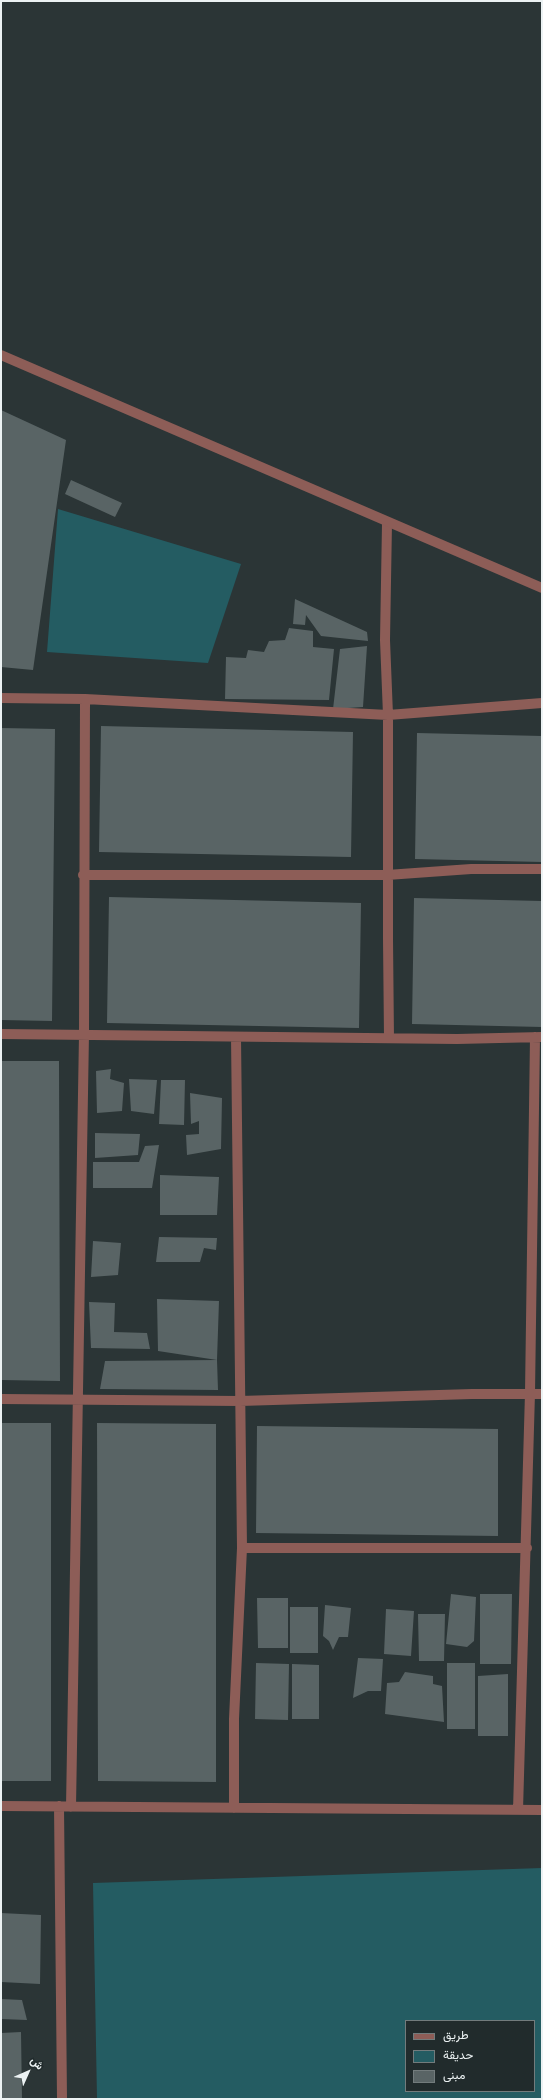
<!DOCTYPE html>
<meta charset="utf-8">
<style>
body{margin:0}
#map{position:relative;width:543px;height:2100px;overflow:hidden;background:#2b3536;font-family:"Roboto Serif",Vazirmatn,serif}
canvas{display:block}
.frame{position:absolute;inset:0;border:2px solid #ecf2f3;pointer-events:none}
.legend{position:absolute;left:405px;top:2020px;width:130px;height:72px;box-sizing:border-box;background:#212b2c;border:1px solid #727b7c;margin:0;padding:5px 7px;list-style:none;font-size:12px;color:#ecf2f3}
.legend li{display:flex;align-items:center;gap:8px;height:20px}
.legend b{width:20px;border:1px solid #727b7c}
.north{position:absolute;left:8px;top:2052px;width:40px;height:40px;-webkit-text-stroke:3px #212b2c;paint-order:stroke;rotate:45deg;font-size:11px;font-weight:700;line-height:16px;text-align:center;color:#ecf2f3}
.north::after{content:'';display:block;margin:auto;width:14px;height:18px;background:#ecf2f3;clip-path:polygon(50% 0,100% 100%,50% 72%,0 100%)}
</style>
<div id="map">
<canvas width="543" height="2100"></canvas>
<div class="frame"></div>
<ul class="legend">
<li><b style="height:5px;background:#8d5d57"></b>طريق</li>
<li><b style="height:11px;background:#245c62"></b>حديقة</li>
<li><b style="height:11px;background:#596465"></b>مبنى</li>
</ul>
<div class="north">ش</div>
</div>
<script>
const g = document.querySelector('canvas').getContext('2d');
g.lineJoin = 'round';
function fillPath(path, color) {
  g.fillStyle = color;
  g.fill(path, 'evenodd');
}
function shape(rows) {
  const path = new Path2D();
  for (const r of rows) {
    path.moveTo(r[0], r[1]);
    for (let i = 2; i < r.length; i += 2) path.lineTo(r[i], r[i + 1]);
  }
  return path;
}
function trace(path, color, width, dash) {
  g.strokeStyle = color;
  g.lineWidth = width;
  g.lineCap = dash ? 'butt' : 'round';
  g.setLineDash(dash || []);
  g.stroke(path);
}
fillPath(shape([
 [58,509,241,564,208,663,47,652],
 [542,1868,542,2099,97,2099,93,1883],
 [406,2021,534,2021,534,2091,406,2091]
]), '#245c62');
fillPath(shape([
 [1,410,66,440,33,670,1,667],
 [71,480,122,503,115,517,65,494],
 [295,599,367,632,368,641,321,636,306,615,305,625,293,624],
 [289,628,313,631,313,647,334,649,329,700,225,699,226,657,246,658,248,650,264,652,269,641,285,640],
 [367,646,363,707,333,709,340,649],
 [101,726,353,732,351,857,99,852],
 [1,728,55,729,52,1021,1,1020],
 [417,733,542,736,542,862,415,859],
 [109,897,361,903,359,1028,107,1023],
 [414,898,542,901,542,1027,412,1024],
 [1,1061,59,1061,60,1381,1,1380],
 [111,1069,110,1079,124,1083,122,1111,97,1113,96,1071],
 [129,1079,157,1080,154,1114,131,1111],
 [161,1080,185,1080,184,1125,159,1124],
 [190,1093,222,1098,221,1149,187,1155,186,1135,199,1134,199,1121,191,1124],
 [95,1133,140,1134,138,1155,95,1158],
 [159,1145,152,1188,93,1188,93,1162,139,1162,145,1146],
 [160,1175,219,1177,217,1215,160,1215],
 [159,1237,217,1238,216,1250,204,1248,200,1262,156,1262],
 [93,1241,121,1243,118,1275,91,1277],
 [157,1299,219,1301,217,1360,158,1351],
 [89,1302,115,1303,114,1332,147,1333,150,1349,91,1348],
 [217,1360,218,1390,100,1389,105,1361],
 [1,1423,51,1423,51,1781,1,1781],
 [97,1423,216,1424,216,1782,98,1781],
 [257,1426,498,1429,498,1536,256,1533],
 [451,1594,476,1597,474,1641,467,1647,446,1644],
 [480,1594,512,1594,511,1664,480,1664],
 [257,1598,288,1598,288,1648,258,1648],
 [325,1605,351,1608,348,1637,339,1637,333,1650,329,1641,323,1636],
 [290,1607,318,1607,318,1653,290,1653],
 [386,1609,414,1611,411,1656,384,1654],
 [418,1614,445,1614,444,1661,419,1661],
 [358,1658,383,1659,381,1691,368,1691,353,1698],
 [256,1663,289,1664,288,1720,255,1719],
 [447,1663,475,1663,475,1729,447,1729],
 [292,1664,319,1665,319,1719,292,1719],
 [405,1672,433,1676,433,1684,442,1686,444,1722,385,1714,387,1683,399,1682],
 [508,1674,508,1736,478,1736,478,1676],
 [1,1913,41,1915,40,1984,1,1982],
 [1,1999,22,2000,27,2020,1,2019],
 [21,2032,22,2099,1,2099,1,2033]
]), '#596465');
trace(shape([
 [387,523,385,640,388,715,388,939,389,1038],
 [1,698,85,699,388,715,542,703],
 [83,875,387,875,471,869,542,869],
 [1,1034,457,1039,542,1037],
 [1,1399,240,1401,472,1394,542,1394],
 [242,1548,527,1548],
 [1,1806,542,1810],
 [59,1806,62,2099],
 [71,1807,84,1034,85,699],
 [234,1808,234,1719,242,1548,236,1037],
 [518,1810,530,1393,535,1037]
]), '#8d5d57', 10);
trace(shape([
 [1,355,542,588]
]), '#8d5d57', 10);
</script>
